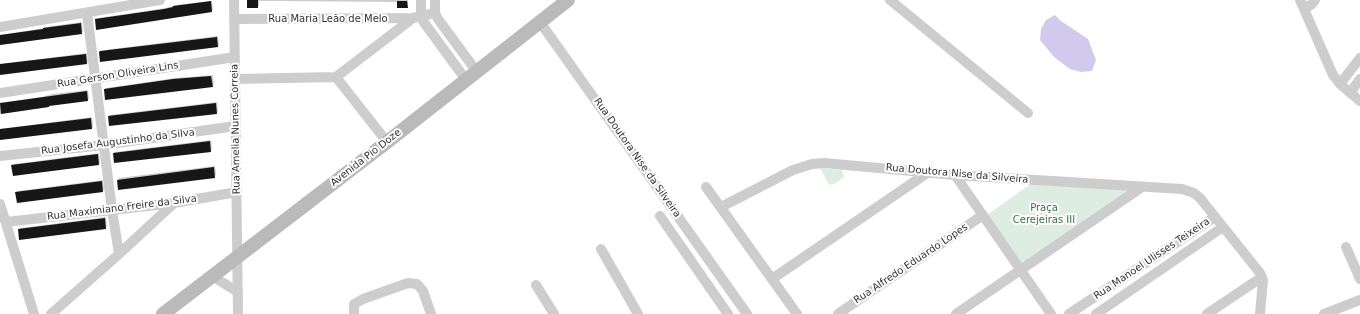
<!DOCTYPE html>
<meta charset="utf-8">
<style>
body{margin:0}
canvas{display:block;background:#fff}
</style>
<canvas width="1360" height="314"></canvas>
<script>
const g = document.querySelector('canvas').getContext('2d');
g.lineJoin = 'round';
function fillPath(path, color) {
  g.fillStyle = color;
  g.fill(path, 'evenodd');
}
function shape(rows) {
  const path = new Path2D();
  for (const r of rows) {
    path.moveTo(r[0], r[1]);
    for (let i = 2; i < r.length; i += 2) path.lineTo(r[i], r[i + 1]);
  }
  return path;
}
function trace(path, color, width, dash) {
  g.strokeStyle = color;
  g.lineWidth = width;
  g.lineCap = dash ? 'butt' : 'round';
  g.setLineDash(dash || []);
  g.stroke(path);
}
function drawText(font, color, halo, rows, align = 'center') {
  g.font = font + ' "DejaVu Sans",sans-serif';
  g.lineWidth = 4;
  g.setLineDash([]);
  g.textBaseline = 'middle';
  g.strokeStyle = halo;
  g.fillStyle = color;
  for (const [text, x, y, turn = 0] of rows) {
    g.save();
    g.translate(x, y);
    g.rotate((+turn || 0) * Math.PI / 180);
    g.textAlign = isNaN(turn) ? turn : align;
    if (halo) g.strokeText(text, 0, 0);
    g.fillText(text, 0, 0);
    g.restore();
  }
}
fillPath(shape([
 [820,168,842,170,844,177,836,183,829,185],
 [1039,178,1141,186,1022,266,987,215]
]), '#deede2');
fillPath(shape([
 [1055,15,1061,21,1088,39,1096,60,1092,71,1081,72,1070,69,1054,57,1040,40,1041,29,1046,20]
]), '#d2caed');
fillPath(shape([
 [248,0,408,0,408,6,407,7,398,2,277,1,259,1,259,6,257,7],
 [212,1,213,10,212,11,97,29,96,19,98,18,166,8,176,5],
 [82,22,83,31,82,33,0,45,0,35,44,28,45,27],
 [218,36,219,45,218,47,101,51,112,49],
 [87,53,88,62,87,63,0,74,0,64],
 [213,75,214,84,212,86,105,89,106,88,175,78],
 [88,90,89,99,88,100,50,105,49,106,0,114,0,103,42,97,52,94],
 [217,102,218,111,216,113,109,116,110,115],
 [92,117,93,127,92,128,0,139,0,129],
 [211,140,212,149,210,151,114,153,115,152],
 [99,153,100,163,99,164,13,175,12,166,14,164],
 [215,166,216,175,214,177,119,189,118,180,119,178],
 [103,180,104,189,103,191,16,192,18,191],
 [106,217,107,227,106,228,19,230,21,228]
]), '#0003');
fillPath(shape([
 [247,0,258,0,258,8,247,8],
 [211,1,212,12,96,30,95,19,164,9,173,7,173,6],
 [397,1,407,1,408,8,397,8],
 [81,23,82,34,0,45,0,35,43,29,43,28],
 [217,37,218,47,100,62,99,52,100,51],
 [86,54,87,64,0,75,0,64],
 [211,76,213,87,105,100,104,89,173,79],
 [87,91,88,101,49,106,49,107,1,114,0,103],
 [216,103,217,114,109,126,108,116],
 [91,118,92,129,0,140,0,129],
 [210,141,211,152,114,163,113,153],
 [98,154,99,165,13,176,11,165],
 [214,167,215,178,118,190,117,180],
 [102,181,103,192,17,203,15,192],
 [105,218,106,229,19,240,18,229]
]), '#171717');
trace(shape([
 [234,0,238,314],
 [421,0,421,11,423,21,466,80],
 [435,0,435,13,438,19,477,72],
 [890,0,1028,113],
 [1300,0,1333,75,1340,84,1360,101],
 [1304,9,1312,4,1315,0],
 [87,13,112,210,119,254],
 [235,19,413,18,435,13],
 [540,22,747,314],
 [0,27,160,0],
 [336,77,387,142],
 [235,79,336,77,413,18],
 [1340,84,1360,58],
 [0,93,235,57],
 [1350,93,1360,79],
 [0,156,104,145,235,126],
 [955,175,1051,314],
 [706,187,797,314],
 [0,204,34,314],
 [721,207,793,170,812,164,824,163,955,175,1182,189,1194,193,1200,198,1260,273,1263,280,1260,314],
 [660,216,728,314],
 [6,222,174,203,237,192],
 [1346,247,1360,279],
 [601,249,638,314],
 [212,276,238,292],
 [772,279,930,171],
 [536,285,554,314],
 [51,314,119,254,174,203],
 [354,314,354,304,363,299,408,283,417,284,423,291,431,314],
 [838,314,983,215],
 [956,314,1142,187],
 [1069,314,1215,217],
 [1096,314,1223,227],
 [1207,314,1262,277],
 [1324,314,1360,300]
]), '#cdcdcd', 10);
trace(shape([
 [163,314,387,142,568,0]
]), '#bababa', 14);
drawText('10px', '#303030', '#fff', [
 ["Rua Maria Leão de Melo",328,19],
 ["Rua Gerson Oliveira Lins",118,75,-9],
 ["Rua Amelia Nunes Correia",236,129,-91],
 ["Rua Josefa Augustinho da Silva",118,142,-7],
 ["Avenida Pio Doze",366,158,-38],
 ["Rua Doutora Nise da Silveira",637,158,55],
 ["Rua Doutora Nise da Silveira",957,174,5],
 ["Rua Maximiano Freire da Silva",122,208,-7],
 ["Rua Manoel Ulisses Teixeira",1152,259,-34],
 ["Rua Alfredo Eduardo Lopes",911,264,-34]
]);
drawText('10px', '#3c6c4e', '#fff', [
 ["Praça",1044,208],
 ["Cerejeiras III",1044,220]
]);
</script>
